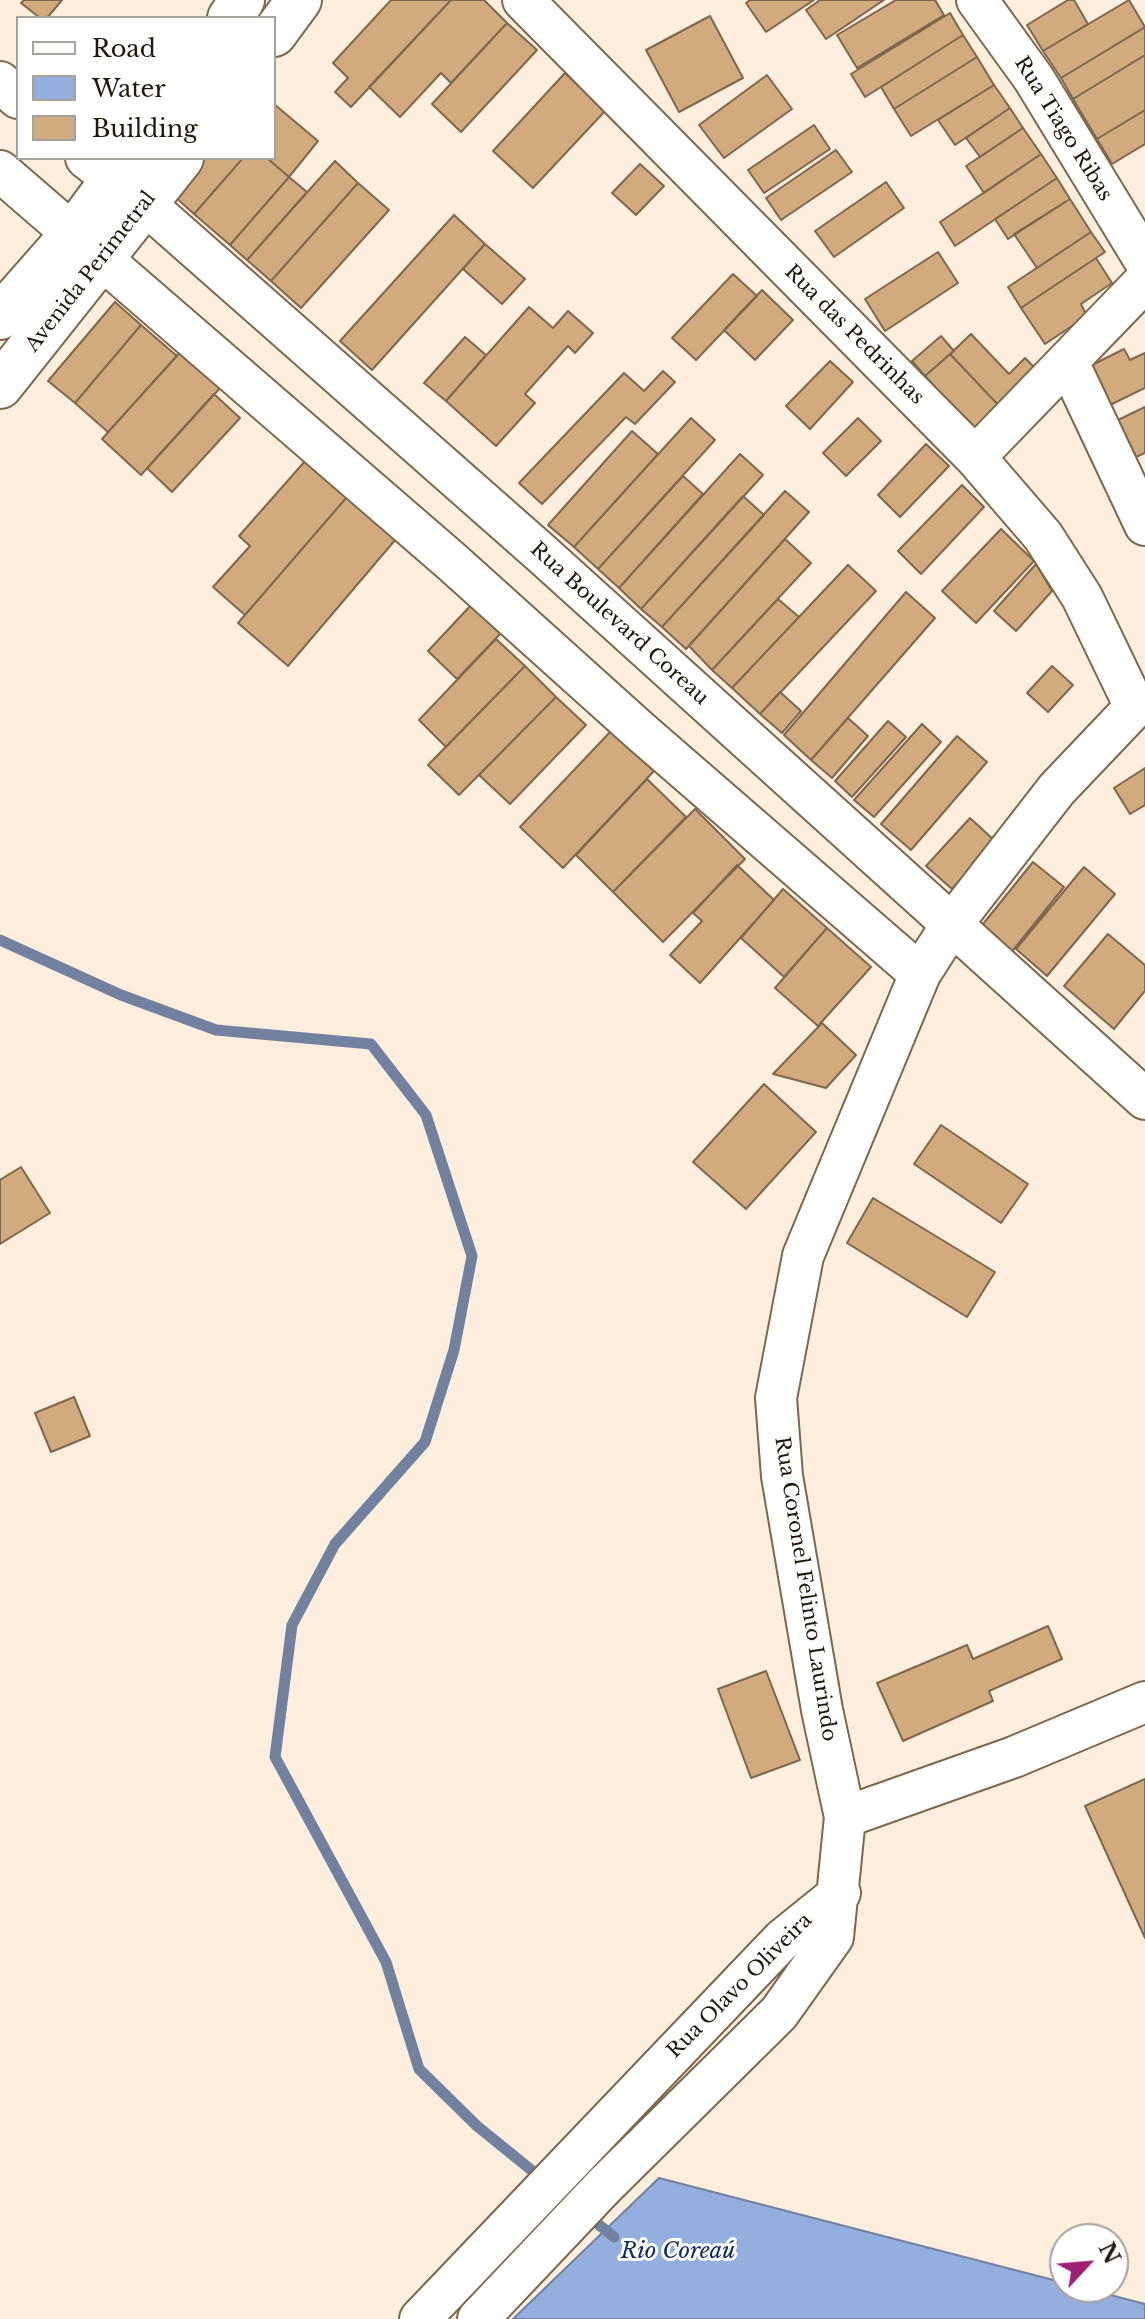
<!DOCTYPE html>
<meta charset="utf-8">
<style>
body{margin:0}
#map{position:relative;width:1145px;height:2319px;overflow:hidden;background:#feeedd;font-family:"Libre Baskerville",serif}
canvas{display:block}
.legend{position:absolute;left:16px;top:16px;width:260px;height:144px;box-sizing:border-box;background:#fff;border:2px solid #a6a29e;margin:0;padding:10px 14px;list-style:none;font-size:24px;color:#20170c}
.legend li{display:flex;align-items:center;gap:16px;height:40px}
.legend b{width:40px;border:2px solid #a6a29e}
.north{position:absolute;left:1049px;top:2223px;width:80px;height:80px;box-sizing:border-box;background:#fff;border:2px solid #a6a29e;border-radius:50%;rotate:64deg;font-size:22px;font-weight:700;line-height:32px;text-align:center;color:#20170c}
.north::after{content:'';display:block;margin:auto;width:28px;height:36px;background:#9f2176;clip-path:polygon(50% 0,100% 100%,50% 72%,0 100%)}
</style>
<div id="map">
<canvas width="1145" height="2319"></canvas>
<ul class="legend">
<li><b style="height:10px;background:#fff"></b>Road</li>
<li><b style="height:22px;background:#94afde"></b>Water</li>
<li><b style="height:22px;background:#d1ab7e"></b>Building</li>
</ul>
<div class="north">N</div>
</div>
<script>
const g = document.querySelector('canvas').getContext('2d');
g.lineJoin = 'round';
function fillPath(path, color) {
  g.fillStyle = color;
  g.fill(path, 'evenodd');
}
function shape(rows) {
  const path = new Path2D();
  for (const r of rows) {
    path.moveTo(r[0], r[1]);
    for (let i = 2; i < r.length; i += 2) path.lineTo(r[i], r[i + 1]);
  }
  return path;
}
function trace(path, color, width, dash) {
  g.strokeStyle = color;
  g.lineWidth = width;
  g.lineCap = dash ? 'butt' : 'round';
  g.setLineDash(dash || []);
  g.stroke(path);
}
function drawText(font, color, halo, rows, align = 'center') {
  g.font = font + ' "Libre Baskerville",serif';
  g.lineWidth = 6;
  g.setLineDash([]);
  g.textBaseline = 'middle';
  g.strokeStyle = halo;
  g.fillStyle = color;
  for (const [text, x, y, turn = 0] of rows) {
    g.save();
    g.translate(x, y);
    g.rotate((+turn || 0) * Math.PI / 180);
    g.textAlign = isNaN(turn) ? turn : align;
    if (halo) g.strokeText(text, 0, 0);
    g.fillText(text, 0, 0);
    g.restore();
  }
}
const water = shape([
 [659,2178,1065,2283,1065,2287,1080,2287,1145,2304,1145,2319,513,2319,659,2178]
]);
fillPath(water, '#94afde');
trace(water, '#71819f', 2);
trace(shape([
 [0,940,121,995,216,1030,371,1044,426,1115,472,1256,454,1350,425,1442,335,1544,292,1625,275,1757,386,1962,419,2069,477,2126,614,2237]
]), '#71819f', 11);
const building = shape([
 [24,0,62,0,47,18,40,18,21,3,24,0],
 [391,0,451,0,351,107,335,92,348,78,333,63,391,0],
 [451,0,484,0,507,23,451,83,441,73,400,117,369,87,451,0],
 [750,0,814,0,766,32,746,3,750,0],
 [820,0,884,0,826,39,806,10,820,0],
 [896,0,935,0,944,15,857,68,837,35,896,0],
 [1068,0,1074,0,1088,24,1043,51,1027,25,1068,0],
 [1129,0,1145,27,1061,78,1043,51,1129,0],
 [950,13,963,35,865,97,851,74,950,13],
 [710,16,743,78,679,112,646,50,710,16],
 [507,23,537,50,461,132,432,104,507,23],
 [1145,27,1145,55,1073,99,1061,78,1145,27],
 [963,35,977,57,894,109,881,87,963,35],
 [1145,55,1145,110,1097,139,1073,99,1145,55],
 [977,57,994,85,911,136,894,109,977,57],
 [565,73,605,111,533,188,493,151,565,73],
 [767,75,792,109,724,158,699,125,767,75],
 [994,85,1010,108,955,145,938,120,994,85],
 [274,104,318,141,289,177,267,158,274,158,274,104],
 [1010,108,1023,128,980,157,966,138,1010,108],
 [1145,110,1145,144,1112,164,1097,139,1145,110],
 [814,125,830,149,764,193,748,170,814,125],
 [1023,128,1041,154,984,193,966,166,1023,128],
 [836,150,852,172,781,220,766,198,836,150],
 [1041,154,1057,178,955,246,940,222,1041,154],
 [205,158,243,158,194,214,174,196,205,158],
 [243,158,267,158,289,177,230,245,194,214,243,158],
 [335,161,358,183,271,281,247,260,335,161],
 [640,164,664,186,636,215,612,193,640,164],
 [289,177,307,192,247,260,230,245,289,177],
 [1057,178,1070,199,1008,239,995,219,1057,178],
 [886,182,904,208,834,257,815,231,886,182],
 [358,183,389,210,301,308,271,281,358,183],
 [1070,199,1091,232,1037,268,1014,234,1070,199],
 [454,215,485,244,372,370,340,341,454,215],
 [1091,232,1105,252,1021,308,1008,287,1091,232],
 [485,244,525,279,502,304,463,269,485,244],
 [938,252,958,283,885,331,865,299,938,252],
 [1096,258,1112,283,1081,304,1087,316,1045,344,1021,308,1096,258],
 [733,274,757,296,696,360,672,338,733,274],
 [762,290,793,320,755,360,724,330,762,290],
 [115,302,141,325,75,403,48,381,115,302],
 [529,307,553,328,568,311,593,333,575,353,568,346,525,394,535,403,496,446,446,401,529,307],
 [141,325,177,356,108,432,75,403,141,325],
 [971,334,1009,374,1025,358,1039,372,1001,408,950,354,971,334],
 [941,336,954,351,925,376,912,361,941,336],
 [465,337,486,355,446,401,424,383,465,337],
 [1124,349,1130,360,1145,353,1145,388,1110,405,1090,366,1124,349],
 [181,351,221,387,141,475,102,439,181,351],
 [950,354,1001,408,976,433,925,376,950,354],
 [830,361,853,382,810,429,786,406,830,361],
 [663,371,675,382,635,424,626,417,542,504,519,483,624,373,644,391,663,371],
 [214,394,240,418,172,492,147,468,214,394],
 [1145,407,1145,453,1136,457,1118,420,1145,407],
 [691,418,715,440,598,569,574,547,691,418],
 [858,418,881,441,846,476,823,453,858,418],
 [632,431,658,454,574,547,548,525,632,431],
 [926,444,949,466,900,517,878,495,926,444],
 [740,454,763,475,641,609,619,588,740,454],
 [306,460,347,497,245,615,213,587,250,546,239,536,306,460],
 [683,476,703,494,619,588,598,569,683,476],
 [962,485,984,507,921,574,898,551,962,485],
 [785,491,809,512,686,649,662,627,785,491],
 [743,496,764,515,662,627,641,609,743,496],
 [347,497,396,539,288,666,238,623,347,497],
 [1001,529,1034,561,976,623,942,591,1001,529],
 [785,539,811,563,712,670,689,646,785,539],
 [1036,564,1052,591,1016,631,994,611,1036,564],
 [848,565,876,591,760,714,732,688,848,565],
 [906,592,935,618,811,760,784,735,906,592],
 [778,599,799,617,732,688,712,670,778,599],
 [473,603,502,632,457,679,428,651,473,603],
 [496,639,525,666,446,747,419,720,496,639],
 [525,666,556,697,459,795,428,765,525,666],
 [1052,666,1073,685,1048,712,1027,693,1052,666],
 [780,692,801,711,782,733,760,714,780,692],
 [556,697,586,725,510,804,479,775,556,697],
 [848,718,868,736,832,778,811,760,848,718],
 [888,721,906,737,852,797,835,781,888,721],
 [922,724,941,742,874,817,854,800,922,724],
 [611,731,654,771,563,868,520,827,611,731],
 [957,736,987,762,911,850,881,824,957,736],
 [1145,768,1145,805,1130,814,1114,788,1145,768],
 [647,779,686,817,613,892,576,855,647,779],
 [695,809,745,859,663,942,613,892,695,809],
 [970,818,995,841,952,889,926,866,970,818],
 [1033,862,1064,887,1010,954,979,929,1033,862],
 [737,865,774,900,700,983,670,955,702,921,693,913,737,865],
 [1084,867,1115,894,1047,976,1016,949,1084,867],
 [783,889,827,928,784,977,741,938,783,889],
 [827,928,871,967,818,1026,775,988,827,928],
 [1108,934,1145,965,1145,991,1114,1029,1064,986,1108,934],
 [822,1023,856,1055,826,1088,773,1074,822,1023],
 [764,1084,816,1132,746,1209,693,1162,764,1084],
 [941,1125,1028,1184,1001,1223,914,1164,941,1125],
 [21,1167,50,1213,0,1244,0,1180,21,1167],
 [873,1198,995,1272,967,1317,847,1243,873,1198],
 [74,1397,90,1436,51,1452,35,1413,74,1397],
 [1048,1626,1062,1659,989,1691,993,1701,903,1741,877,1683,967,1645,973,1659,1048,1626],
 [766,1671,800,1760,751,1778,718,1689,766,1671],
 [1145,1779,1145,1938,1085,1806,1145,1779]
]);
fillPath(building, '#d1ab7e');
trace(building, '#7e674e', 2);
const minor = shape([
 [523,0,975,457,1043,536,1082,597,1135,707],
 [977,0,1034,79,1145,261],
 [0,82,18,98],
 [86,158,145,204,541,553,1145,1099],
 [0,171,451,561,640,731,920,974],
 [1068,362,1145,525],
 [975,457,1145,281],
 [845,1817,1014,1757,1145,1702],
 [420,2319,783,1939,840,1893],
 [478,2319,604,2186,779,2013,833,1937,845,1817,822,1710,782,1476,776,1398,803,1256,920,974,952,924,1057,789,1135,707,1145,702]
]);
const tertiary = shape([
 [230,18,242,0],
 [274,34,299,0],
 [0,317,73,234,129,158],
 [0,386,181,158]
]);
trace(minor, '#7d674d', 44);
trace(tertiary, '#7d674d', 48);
trace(minor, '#fff', 40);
trace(tertiary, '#fff', 44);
drawText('20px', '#20170c', '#fff', [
 ["Rua Tiago Ribas",1063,129,58],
 ["Avenida Perimetral",91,272,-52],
 ["Rua das Pedrinhas",854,335,45],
 ["Rua Boulevard Coreau",619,624,42],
 ["Rua Coronel Felinto Laurindo",805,1589,81],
 ["Rua Olavo Oliveira",740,1986,-45]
]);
drawText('italic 22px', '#0e2c63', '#fff', [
 ["Rio Coreaú",678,2252]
]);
</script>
